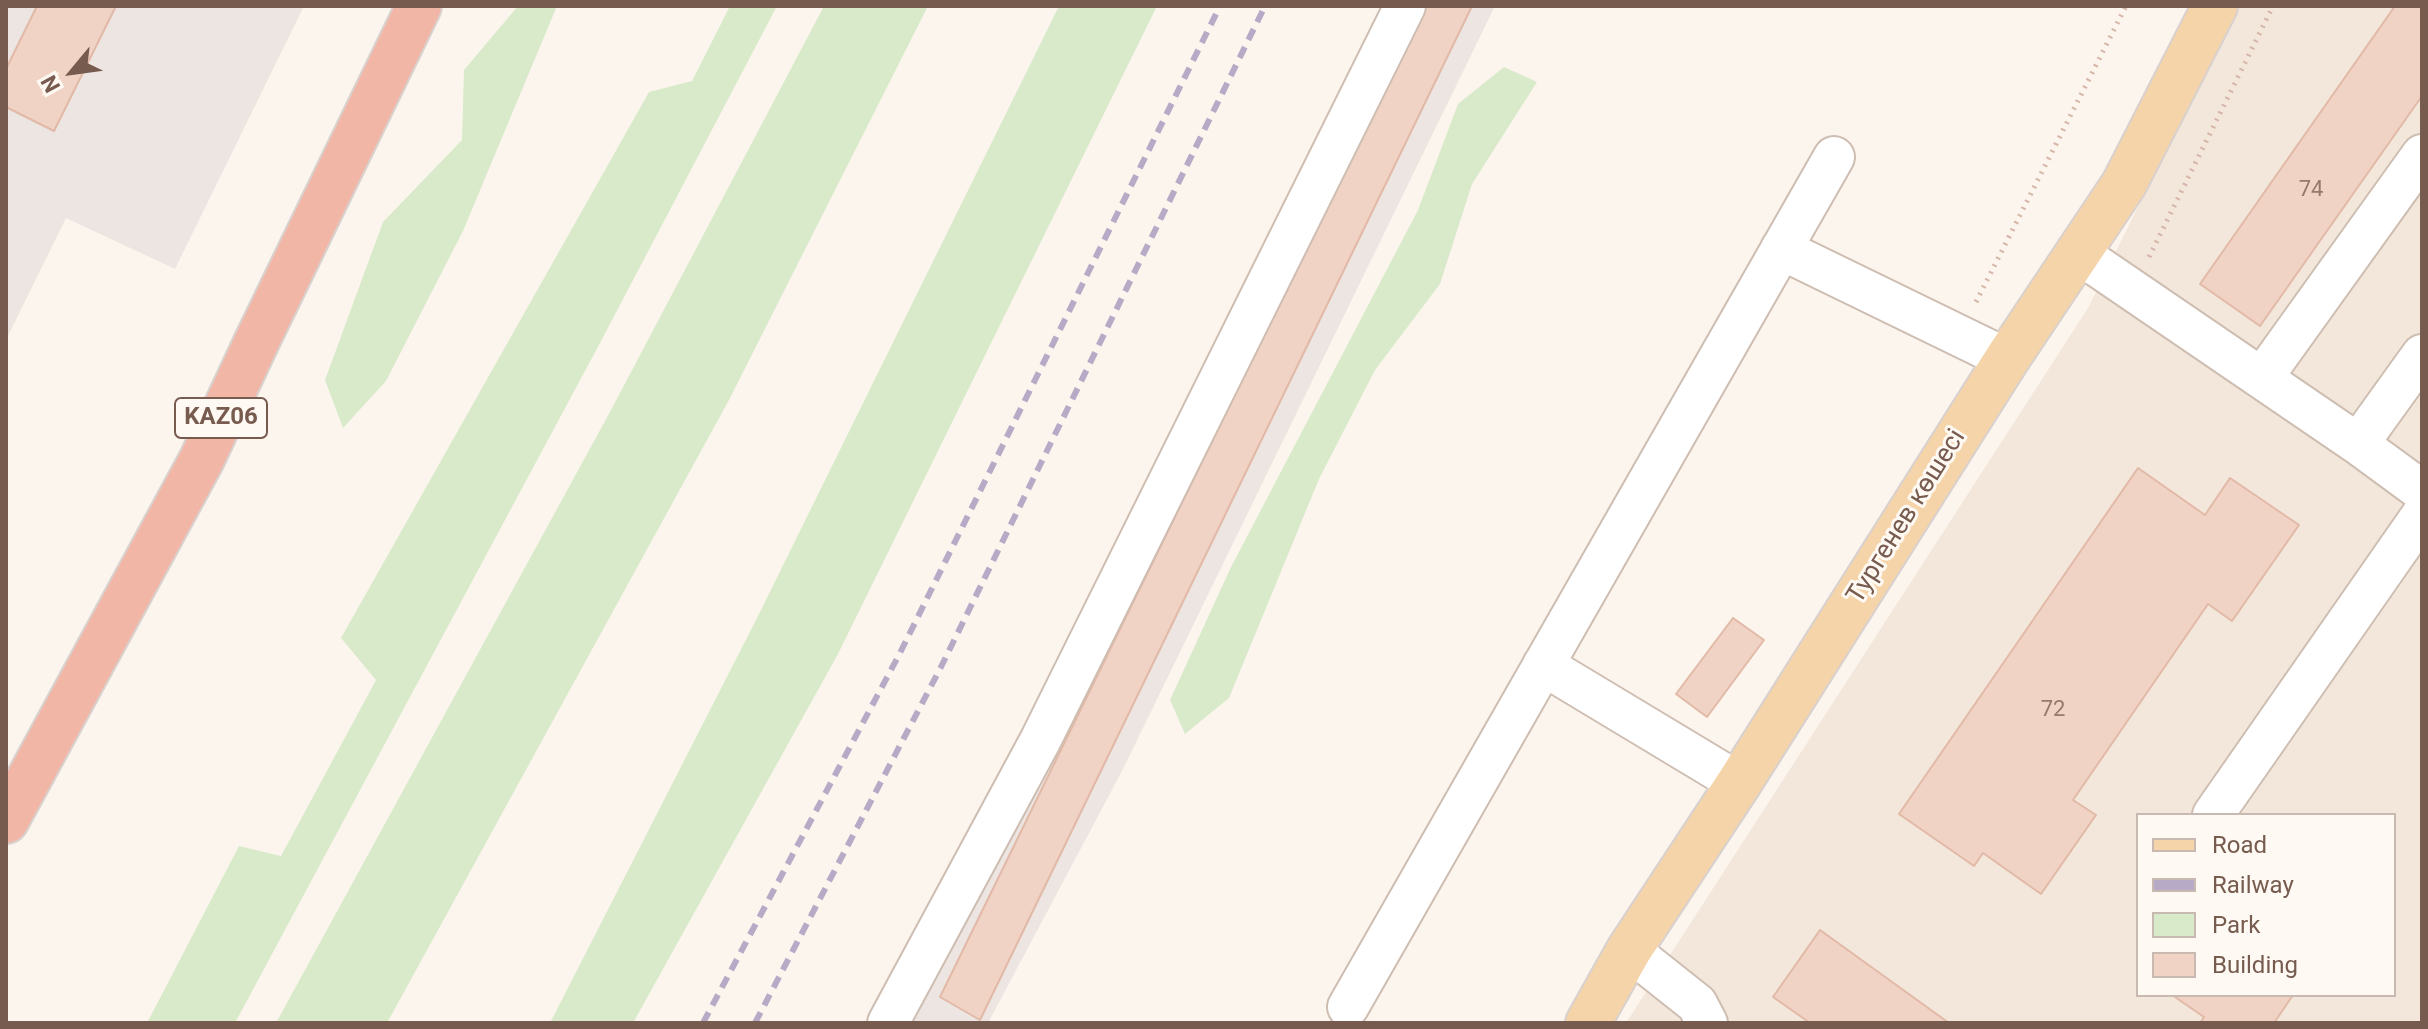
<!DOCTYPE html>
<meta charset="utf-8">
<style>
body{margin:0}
#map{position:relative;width:2428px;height:1029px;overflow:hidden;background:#fcf5ed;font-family:Roboto,sans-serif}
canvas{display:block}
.frame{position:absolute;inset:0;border:8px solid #775b4f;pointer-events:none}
.legend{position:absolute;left:2136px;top:813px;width:260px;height:184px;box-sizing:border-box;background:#fef9f3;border:2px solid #c8bab1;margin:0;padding:10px 14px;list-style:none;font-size:24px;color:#775b4f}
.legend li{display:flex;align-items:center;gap:16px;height:40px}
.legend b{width:40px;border:2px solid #c8bab1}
.north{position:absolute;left:32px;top:32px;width:80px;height:80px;-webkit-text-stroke:6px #fef9f3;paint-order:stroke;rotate:241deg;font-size:22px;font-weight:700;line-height:32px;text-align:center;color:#775b4f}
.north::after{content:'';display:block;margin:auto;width:28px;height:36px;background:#775b4f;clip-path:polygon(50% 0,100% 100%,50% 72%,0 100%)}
</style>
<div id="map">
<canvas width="2428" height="1029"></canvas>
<div class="frame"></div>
<ul class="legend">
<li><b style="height:10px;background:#f6d4a9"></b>Road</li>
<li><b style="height:10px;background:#b7aac7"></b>Railway</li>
<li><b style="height:22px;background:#d9eacb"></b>Park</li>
<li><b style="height:22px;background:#f0d3c5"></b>Building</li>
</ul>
<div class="north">N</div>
</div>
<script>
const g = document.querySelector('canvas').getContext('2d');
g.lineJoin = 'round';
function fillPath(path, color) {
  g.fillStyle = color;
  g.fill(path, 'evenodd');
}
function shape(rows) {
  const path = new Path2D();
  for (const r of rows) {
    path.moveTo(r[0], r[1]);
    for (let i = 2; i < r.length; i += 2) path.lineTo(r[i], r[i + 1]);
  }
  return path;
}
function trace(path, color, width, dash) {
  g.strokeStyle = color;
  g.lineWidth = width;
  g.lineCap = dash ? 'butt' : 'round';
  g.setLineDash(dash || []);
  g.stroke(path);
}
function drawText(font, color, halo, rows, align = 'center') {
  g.font = font + ' Roboto,sans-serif';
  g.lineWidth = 6;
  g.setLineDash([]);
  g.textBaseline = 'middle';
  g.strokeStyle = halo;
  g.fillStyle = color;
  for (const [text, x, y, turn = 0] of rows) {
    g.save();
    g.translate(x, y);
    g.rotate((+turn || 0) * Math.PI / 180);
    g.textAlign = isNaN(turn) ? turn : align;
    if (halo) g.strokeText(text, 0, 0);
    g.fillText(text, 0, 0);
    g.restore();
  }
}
fillPath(shape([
 [2237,6,2422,6,2422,1023,1626,1023,2088,308],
 [2138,815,2394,815,2394,995,2138,995]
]), '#f3e7db');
fillPath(shape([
 [6,6,304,6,175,269,66,218,6,340],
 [1405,6,1495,6,1122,771,988,1023,888,1023]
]), '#ece5e1');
fillPath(shape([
 [518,6,557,6,463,231,386,381,343,428,325,380,383,222,462,140,464,70],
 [730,6,777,6,600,343,235,1023,147,1023,239,846,281,856,376,680,341,638,649,92,692,81],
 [824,6,928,6,729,400,387,1023,276,1023,611,410],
 [1059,6,1157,6,838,654,633,1023,550,1023,757,618],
 [1504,67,1537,82,1472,184,1440,284,1375,370,1319,479,1229,698,1185,734,1170,700,1231,567,1418,210,1458,104]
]), '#d9eacb');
const building = shape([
 [37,6,116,6,54,131,6,107,6,69,37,6],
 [1425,6,1472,6,980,1020,940,997,1425,6],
 [2395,6,2422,6,2422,96,2260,326,2200,284,2395,6],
 [2138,468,2205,515,2230,478,2299,525,2232,621,2208,604,2073,800,2096,815,2041,894,1983,853,1974,866,1899,814,2138,468],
 [1733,618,1764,640,1707,717,1676,694,1733,618],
 [1820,930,1949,1023,1810,1023,1773,997,1820,930],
 [2172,995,2293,995,2274,1023,2200,1023,2204,1017,2172,995]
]);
fillPath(building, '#f0d3c5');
trace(building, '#e2b9a6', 2);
const minor = shape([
 [1781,249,2007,359],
 [2078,253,2358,444,2422,491],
 [2262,378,2422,155],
 [2358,444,2422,355],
 [1543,665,1739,783],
 [2213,815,2422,515],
 [1629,950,1697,1004,1707,1023],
 [1348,1007,1834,157],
 [888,1023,1040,741,1405,6]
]);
const major = shape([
 [1588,1023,1629,950,1739,783,2007,359,2124,184,2215,6]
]);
const highway = shape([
 [6,821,202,459,256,343,419,6]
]);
trace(minor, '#cebdb1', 44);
trace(major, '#d9d1ce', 48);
trace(highway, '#d9d1ce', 48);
trace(shape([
 [2149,257,2273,6],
 [1976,302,2126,6]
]), '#d6b6a8', 5, [2, 6]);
trace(minor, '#fff', 40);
trace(major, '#f6d4a9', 44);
trace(highway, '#f2b6a7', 44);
trace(shape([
 [703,1023,900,653,1220,6],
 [755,1023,941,667,1265,6]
]), '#b7aac7', 6, [12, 8]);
drawText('22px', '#95796c', null, [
 ["74",2311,190],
 ["72",2053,710]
]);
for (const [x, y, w] of [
 [221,418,92]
]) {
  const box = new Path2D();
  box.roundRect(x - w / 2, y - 20, w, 40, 6);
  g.fillStyle = '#fef9f3';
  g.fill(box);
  trace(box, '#775b4f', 2);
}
drawText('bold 24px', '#775b4f', null, [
 ["KАZ06",221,418]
]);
drawText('26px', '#775b4f', '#fef9f3', [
 ["Тургенев көшесі",1907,517,-58]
]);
</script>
